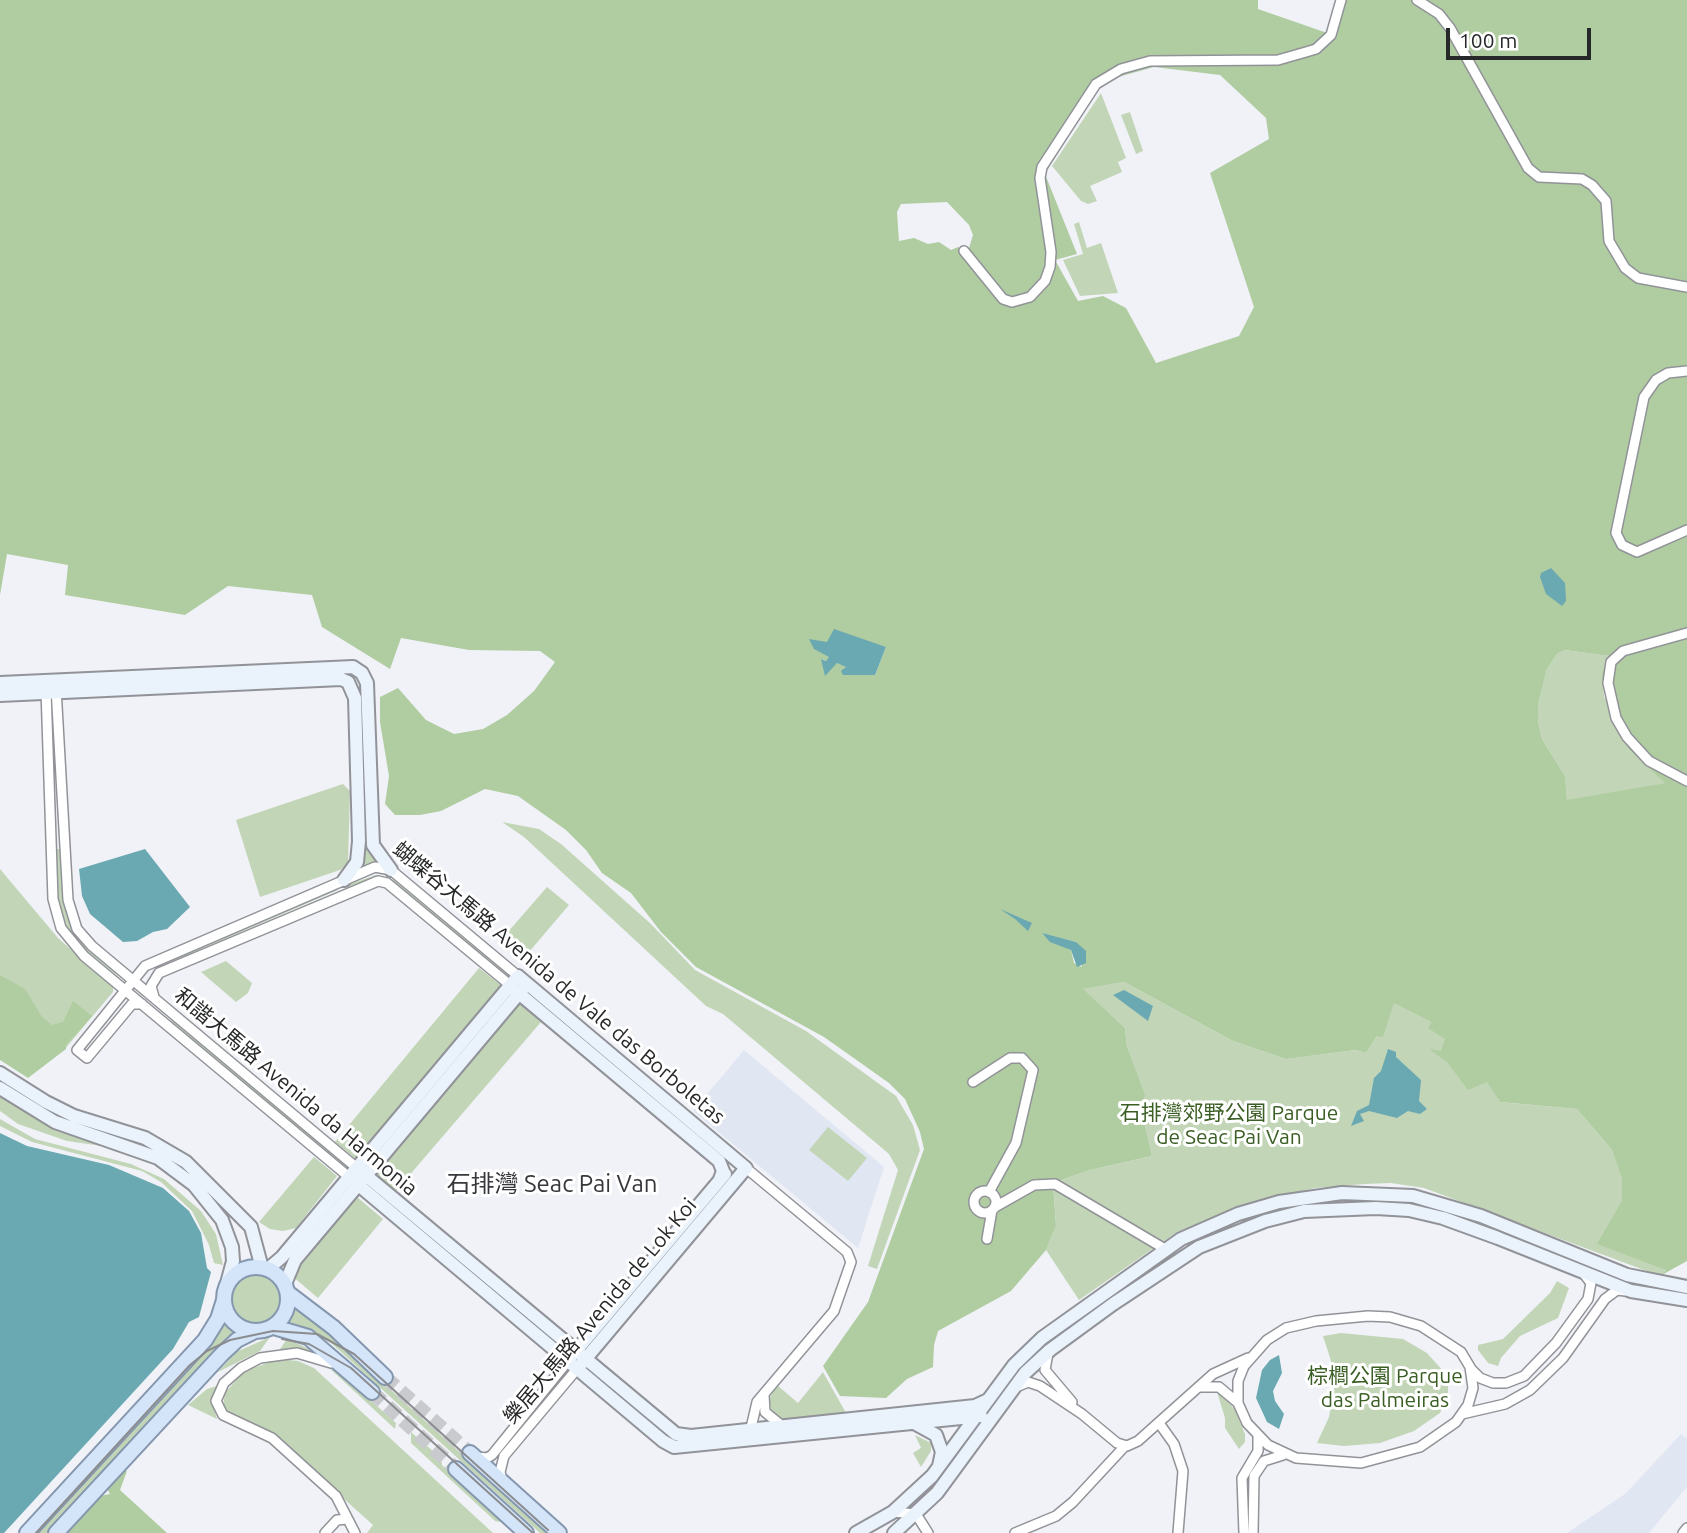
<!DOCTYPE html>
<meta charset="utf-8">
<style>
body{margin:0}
#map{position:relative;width:1687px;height:1533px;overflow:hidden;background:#f0f2f7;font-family:Ubuntu,sans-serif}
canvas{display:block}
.scale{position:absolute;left:1446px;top:28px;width:145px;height:32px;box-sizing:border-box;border:4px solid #272829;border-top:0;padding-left:9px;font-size:21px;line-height:24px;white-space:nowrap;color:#272829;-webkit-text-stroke:5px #fff;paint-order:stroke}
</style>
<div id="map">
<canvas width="1687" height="1533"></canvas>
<div class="scale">100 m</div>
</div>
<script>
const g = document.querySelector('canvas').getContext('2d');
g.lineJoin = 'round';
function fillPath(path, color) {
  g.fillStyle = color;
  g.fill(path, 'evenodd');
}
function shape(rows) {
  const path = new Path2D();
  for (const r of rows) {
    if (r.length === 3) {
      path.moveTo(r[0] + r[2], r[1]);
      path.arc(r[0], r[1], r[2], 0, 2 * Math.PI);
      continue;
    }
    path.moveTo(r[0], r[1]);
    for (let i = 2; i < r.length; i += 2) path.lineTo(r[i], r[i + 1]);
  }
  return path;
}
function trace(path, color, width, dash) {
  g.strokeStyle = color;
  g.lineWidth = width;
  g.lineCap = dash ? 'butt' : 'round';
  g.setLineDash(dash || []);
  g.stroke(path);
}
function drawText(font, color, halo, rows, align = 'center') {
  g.font = font + ' Ubuntu,"Noto Sans SC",sans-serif';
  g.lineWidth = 6;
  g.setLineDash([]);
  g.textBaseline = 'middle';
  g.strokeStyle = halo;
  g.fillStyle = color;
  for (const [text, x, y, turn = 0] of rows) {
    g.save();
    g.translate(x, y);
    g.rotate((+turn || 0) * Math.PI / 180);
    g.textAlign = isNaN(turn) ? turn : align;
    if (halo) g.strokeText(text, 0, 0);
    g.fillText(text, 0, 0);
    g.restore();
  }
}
fillPath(shape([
 [744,1050,884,1167,858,1248,693,1111],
 [1681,1434,1687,1439,1687,1487,1649,1533,1567,1533,1625,1494]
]), '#e0e6f2');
fillPath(shape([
 [1101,93,1126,158,1118,162,1122,172,1090,186,1097,201,1088,204,1081,201,1052,166],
 [1130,112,1143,151,1136,154,1121,115],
 [1079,222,1087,248,1101,243,1118,293,1080,296,1063,260,1083,254,1074,224],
 [1565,650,1611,656,1602,672,1604,696,1628,749,1666,783,1567,801,1565,776,1542,739,1538,721,1538,705,1547,669,1557,654],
 [359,693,362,694,368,849,378,862,362,866],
 [343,784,350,791,348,864,340,870,260,897,236,820],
 [502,822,539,829,561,844,651,924,695,970,806,1031,896,1096,913,1125,920,1150,877,1269,868,1266,898,1170,889,1154,723,1014,706,1006,524,837],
 [56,849,62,849,64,905,71,927,119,977,83,948,61,919,56,894],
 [0,869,58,938,113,987,113,992,64,1050,0,986],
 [376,875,394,880,508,975,506,978,376,878,345,888,344,886],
 [337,887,338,890,173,961,172,958],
 [547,887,569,905,529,952,507,933],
 [1422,947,1465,1045,1500,1102,1577,1109,1612,1150,1622,1180,1622,1201,1666,1270,1660,1276,1424,1188,1391,1183,1364,1184,1315,1188,1262,1201,1177,1232,1079,1300,1046,1250,1056,1224,1053,1183,1090,1170,1152,1156,1143,1117,1145,1094,1127,1046,1125,1028,1082,989,1124,982,1233,1041,1286,1059,1356,1050,1366,1053,1377,1036,1383,1036,1393,1003],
 [226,961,252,983,248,993,236,1002,201,972],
 [479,968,502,986,357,1160,335,1142],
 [519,1003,541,1022,395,1192,373,1174],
 [172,1020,349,1168,347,1170,170,1022],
 [0,1096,39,1120,109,1147,67,1141,18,1124,0,1111],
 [0,1119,35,1139,131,1164,164,1179,201,1211,216,1234,223,1265,214,1263,209,1245,192,1211,161,1182,142,1171,32,1142,0,1126],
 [828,1127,867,1158,848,1181,809,1150],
 [314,1157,337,1176,296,1228,283,1231,270,1229,259,1222],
 [357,1197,383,1219,318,1298,292,1276],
 [1378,1198,1421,1203,1448,1210,1627,1280,1682,1294,1629,1283,1440,1210,1416,1205,1342,1199],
 [256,1299,26],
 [1557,1281,1569,1288,1558,1318,1520,1336,1501,1358,1498,1366,1488,1363,1478,1350,1478,1345,1503,1339,1550,1293],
 [295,1303,549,1533,540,1533,330,1342,308,1330,287,1324],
 [224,1319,240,1333,220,1346,49,1533,34,1533],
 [1341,1333,1403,1339,1427,1353,1444,1372,1448,1383,1448,1394,1440,1413,1414,1431,1380,1443,1344,1446,1317,1443,1329,1417,1334,1390,1331,1361,1323,1336],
 [270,1337,260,1351,218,1372,236,1352],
 [287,1339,316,1352,328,1362,396,1423,395,1429,326,1365,301,1352,280,1349],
 [279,1359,298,1361,314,1368,493,1533,367,1533,373,1525,276,1438,263,1428,236,1418,223,1407,225,1393,244,1371],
 [823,1372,846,1413,793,1421,785,1421,772,1413,769,1399,777,1385,798,1403],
 [217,1386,212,1401,217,1419,188,1405,207,1389],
 [1217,1392,1224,1395,1235,1410,1245,1434,1245,1442,1239,1449,1225,1428,1225,1418],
 [411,1432,441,1458,442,1465,506,1523,495,1521,411,1443],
 [915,1435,931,1443,931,1451,921,1467,913,1453,921,1448]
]), '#c2d6b7');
fillPath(shape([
 [0,0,1258,0,1258,9,1330,34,1341,0,1687,0,1687,1261,1660,1276,1666,1270,1597,1244,1622,1201,1622,1180,1612,1150,1577,1109,1500,1102,1487,1082,1468,1090,1447,1062,1429,1049,1441,1051,1445,1039,1428,1028,1432,1022,1394,1003,1383,1037,1377,1036,1366,1053,1356,1050,1286,1059,1233,1041,1124,982,1083,989,1125,1028,1127,1046,1145,1094,1143,1117,1152,1156,1090,1170,1053,1183,1056,1225,1046,1250,1011,1291,938,1331,934,1345,933,1367,907,1379,886,1398,840,1396,823,1366,868,1302,924,1149,920,1132,905,1099,889,1083,824,1037,696,967,661,932,631,893,602,873,586,850,566,830,518,796,485,789,441,811,420,815,395,815,385,804,389,776,380,722,380,697,398,688,426,720,454,734,483,729,507,715,534,691,555,662,540,651,469,650,401,638,390,669,322,627,312,595,228,586,185,615,65,595,68,565,7,554,0,595],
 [1154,67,1220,75,1266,118,1269,139,1210,173,1254,307,1239,336,1156,363,1126,308,1103,296,1078,301,1055,260,1077,254,1045,174,1099,87,1118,77],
 [947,202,969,225,973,235,969,248,964,251,958,247,951,250,939,242,928,244,914,238,899,241,897,212,901,204],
 [827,642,886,647,875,675,843,675,846,666,837,663,831,666,822,659,826,661,830,657,821,651],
 [1565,650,1610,656,1602,672,1602,682,1611,718,1628,749,1665,783,1567,800,1565,776,1542,739,1538,721,1538,705,1547,669,1557,654],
 [1042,934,1076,942,1082,967,1074,963,1071,950],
 [0,975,25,989,42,1017,52,1025,63,1022,73,1001,92,1016,66,1045,66,1049,28,1078,0,1060],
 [115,1469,127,1471,120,1490,167,1533,66,1533,70,1524,99,1496,110,1494,103,1481]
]), '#b0cca1');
fillPath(shape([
 [1551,568,1565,583,1566,601,1562,606,1546,594,1540,577,1541,573],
 [834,629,886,647,875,675,843,675,841,671,846,667,837,663,825,676,821,659,826,661,829,657,814,649,809,639,827,642],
 [145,849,190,907,167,929,153,932,137,941,123,942,90,914,82,896,79,869],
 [1000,909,1032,923,1028,931,1015,919],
 [1042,933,1076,942,1086,951,1086,963,1077,967,1071,950,1050,942],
 [1124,990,1153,1006,1148,1021,1113,995],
 [1388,1049,1396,1052,1396,1057,1421,1080,1419,1101,1427,1109,1420,1114,1408,1111,1397,1118,1369,1111,1360,1114,1364,1121,1351,1126,1357,1111,1369,1105,1374,1078,1381,1071],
 [0,1133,27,1146,109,1165,163,1188,189,1211,201,1233,207,1268,211,1272,199,1317,189,1322,173,1349,4,1533,0,1533],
 [1279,1355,1282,1373,1273,1391,1275,1401,1284,1414,1279,1429,1267,1422,1256,1398,1262,1370,1270,1360]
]), '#6aa9b2');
trace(shape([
 [385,1377,470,1453],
 [372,1392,456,1469]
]), '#c8cace', 14, [14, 7]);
const street = shape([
 [1417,0,1439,14,1450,28,1528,168,1539,177,1582,179,1592,185,1606,201,1609,241,1625,268,1638,278,1687,287],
 [964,251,1003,299,1012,302,1030,297,1045,281,1050,267,1051,252,1040,178,1042,167,1096,84,1121,69,1150,61,1278,60,1306,52,1316,49,1331,35,1341,0],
 [1687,371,1668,373,1656,380,1644,397,1616,533,1622,545,1637,552,1687,530],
 [1687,633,1623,651,1611,662,1608,683,1616,718,1627,737,1649,761,1687,781],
 [56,688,68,900,77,929,92,946,357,1168],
 [46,690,53,899,61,928,84,956,349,1177],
 [154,997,151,986,159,973,378,881,387,883,510,985],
 [142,1004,132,1004,87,1058,77,1050,145,966,375,867,391,870,518,976],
 [973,1082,1010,1058,1022,1058,1033,1070,1016,1143,989,1192],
 [746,1168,847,1252,851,1262,834,1311,757,1402,750,1432],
 [985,1202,11],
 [995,1207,1034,1185,1055,1184,1165,1249],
 [987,1239,992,1210],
 [1368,1316,1390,1317,1421,1326,1461,1352,1470,1367,1473,1388,1468,1405,1456,1422,1420,1447,1361,1463,1296,1458,1268,1445,1247,1423,1238,1403,1238,1381,1244,1366,1267,1340,1286,1328,1316,1321,1368,1316],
 [1048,1353,1045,1370,1072,1402],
 [331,1363,297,1353,260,1358,241,1368,224,1383,216,1401,223,1415,272,1438,336,1496,355,1533],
 [1471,1369,1480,1378,1493,1383,1506,1383,1524,1376,1556,1343,1588,1299,1591,1283,1584,1274],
 [1016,1387,1028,1382,1040,1386,1082,1414,1117,1443,1127,1446,1138,1441,1213,1374,1248,1358],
 [1199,1387,1219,1387,1237,1402],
 [764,1395,765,1412,781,1425],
 [1462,1414,1505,1404,1530,1390,1563,1358,1605,1299,1617,1290,1626,1291],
 [1159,1423,1174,1444,1183,1471,1178,1533],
 [477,1457,487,1458,492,1455,568,1361],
 [502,1480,500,1472,504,1456,577,1369],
 [893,1512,916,1514,928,1533],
 [325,1533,337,1520,347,1519],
 [1015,1533,1056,1516,1073,1502,1125,1446],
 [1244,1533,1242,1478,1258,1451,1258,1436],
 [1253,1533,1254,1476,1264,1461,1283,1455],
 [1683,1533,1687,1528]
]);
const secondary = shape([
 [0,683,353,667,362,673,367,683,373,845,391,870],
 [0,695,341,679,348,682,355,698,359,841,357,862,344,880],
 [515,990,719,1161,723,1171,720,1179],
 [0,1073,46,1102,74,1116,145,1138,186,1162,251,1227,262,1268],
 [0,1088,55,1122,158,1158,194,1185,222,1220,232,1247,233,1261,226,1287],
 [357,1168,676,1434,691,1436,975,1406,988,1400],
 [349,1177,663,1441,674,1447,981,1416],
 [268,1269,282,1257,518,976,746,1168,577,1369],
 [285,1284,295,1260,527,984],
 [570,1358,725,1174],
 [916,1424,936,1435,942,1452,939,1466],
 [856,1533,893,1512,932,1476,1014,1365,1042,1338,1181,1239,1238,1214,1279,1202,1342,1193,1413,1196,1481,1216,1627,1275,1687,1287],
 [894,1533,937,1493,1025,1373,1050,1350,1113,1304,1199,1247,1265,1221,1304,1211,1376,1208,1409,1210,1443,1218,1498,1238,1631,1291,1687,1300]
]);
const primary = shape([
 [256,1299,32],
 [288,1293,334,1328,385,1377],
 [274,1327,308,1337,372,1392],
 [470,1453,559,1533],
 [456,1469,526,1533],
 [27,1533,205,1340,218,1319,224,1300],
 [56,1533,222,1354,237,1340,253,1332]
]);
trace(street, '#919398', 12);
trace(secondary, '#919398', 16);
trace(primary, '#8597ae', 18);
trace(street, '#fff', 9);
trace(secondary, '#eaf2fc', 12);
trace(primary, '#d4e5f9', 14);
trace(shape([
 [282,1339,309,1344,351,1368,533,1533],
 [36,1533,190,1365,207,1351,230,1340,273,1331,317,1334,354,1354,548,1530]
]), '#8a8c8f', 2);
drawText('21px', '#272829', '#fff', [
 ["蝴蝶谷大馬路 Avenida de Vale das Borboletas",559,983,40],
 ["和諧大馬路 Avenida da Harmonia",296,1092,40],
 ["樂居大馬路 Avenida de Lok Koi",600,1311,-50]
]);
drawText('21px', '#3a5e23', '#fff', [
 ["石排灣郊野公園 Parque",1229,1113],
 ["de Seac Pai Van",1229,1137],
 ["棕櫚公園 Parque",1385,1376],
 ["das Palmeiras",1385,1400]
]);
drawText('24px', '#37383c', '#fff', [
 ["石排灣 Seac Pai Van",552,1184]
]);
</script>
